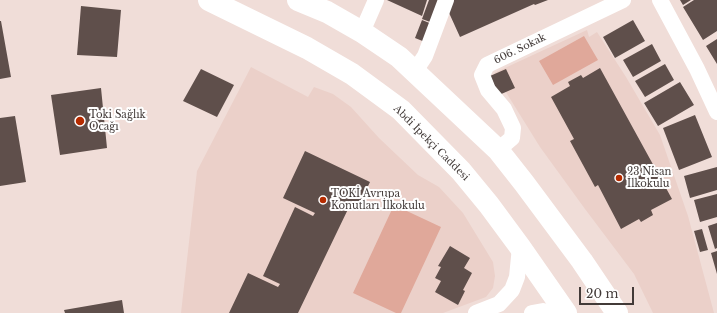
<!DOCTYPE html>
<meta charset="utf-8">
<style>
body{margin:0}
#map{position:relative;width:717px;height:313px;overflow:hidden;background:#f0ddd8;font-family:"Libre Baskerville",serif}
canvas{display:block}
.scale{position:absolute;left:579px;top:287px;width:55px;height:18px;box-sizing:border-box;border:2px solid #423a38;border-top:0;padding-left:5px;font-size:12px;line-height:14px;white-space:nowrap;color:#423a38;-webkit-text-stroke:3px #fff;paint-order:stroke}
</style>
<div id="map">
<canvas width="717" height="313"></canvas>
<div class="scale">20 m</div>
</div>
<script>
const g = document.querySelector('canvas').getContext('2d');
g.lineJoin = 'round';
function fillPath(path, color) {
  g.fillStyle = color;
  g.fill(path, 'evenodd');
}
function shape(rows) {
  const path = new Path2D();
  for (const r of rows) {
    path.moveTo(r[0], r[1]);
    for (let i = 2; i < r.length; i += 2) path.lineTo(r[i], r[i + 1]);
  }
  return path;
}
function trace(path, color, width, dash) {
  g.strokeStyle = color;
  g.lineWidth = width;
  g.lineCap = dash ? 'butt' : 'round';
  g.setLineDash(dash || []);
  g.stroke(path);
}
function drawText(font, color, halo, rows, align = 'center') {
  g.font = font + ' "Libre Baskerville",serif';
  g.lineWidth = 4;
  g.setLineDash([]);
  g.textBaseline = 'middle';
  g.strokeStyle = halo;
  g.fillStyle = color;
  for (const [text, x, y, turn = 0] of rows) {
    g.save();
    g.translate(x, y);
    g.rotate((+turn || 0) * Math.PI / 180);
    g.textAlign = isNaN(turn) ? turn : align;
    if (halo) g.strokeText(text, 0, 0);
    g.fillText(text, 0, 0);
    g.restore();
  }
}
fillPath(shape([
 [587,30,589,37,597,32,626,77,660,135,688,216,714,313,653,313,634,274,585,209,540,147,494,73],
 [251,67,308,97,314,87,333,94,351,107,379,138,418,175,439,187,463,213,493,262,495,276,493,288,486,297,443,313,181,313,197,171]
]), '#ebd0c9');
fillPath(shape([
 [584,36,598,60,553,85,539,61],
 [394,205,441,227,401,313,396,313,353,293]
]), '#e0a89a');
fillPath(shape([
 [387,0,427,0,422,16],
 [429,0,441,0,433,23,422,19],
 [454,0,548,0,535,5,534,4,460,37,445,4],
 [680,0,691,0,683,5],
 [694,0,717,0,717,31,703,40,683,7],
 [81,6,121,10,117,57,77,55],
 [422,20,432,24,425,42,415,38],
 [633,20,645,41,615,58,603,37],
 [0,21,1,21,11,77,0,79],
 [717,39,717,64,706,46],
 [652,44,661,61,633,77,623,60],
 [665,64,674,80,645,97,635,81],
 [600,68,672,199,651,210,653,215,641,222,639,219,621,229,598,185,595,187,570,141,574,139,551,97,570,86,568,82,581,75,583,78],
 [201,69,234,85,217,117,183,101],
 [506,69,515,88,499,95,490,76],
 [680,82,694,105,658,126,644,103],
 [101,88,107,148,60,155,51,95],
 [695,115,712,157,679,170,663,128],
 [15,116,26,182,0,186,0,118],
 [305,151,370,182,357,209,350,205,298,313,229,313,248,273,278,287,280,284,263,276,295,207,313,216,315,213,283,198],
 [717,167,717,190,690,198,684,176],
 [717,194,717,217,700,222,694,200],
 [717,223,717,248,715,249,708,226],
 [702,229,708,250,700,252,694,231],
 [450,246,470,258,464,268,472,273,463,290,465,291,458,305,435,292,441,281,435,278,441,267,438,266],
 [717,251,717,274,711,253],
 [122,300,124,313,65,313,64,310]
]), '#5f4f4b');
trace(shape([
 [660,0,697,69,717,112],
 [362,32,376,0],
 [415,71,425,56,446,0],
 [498,150,512,138,513,128,504,109,488,90,482,75,487,65,623,0],
 [476,313,499,304,512,290,517,277,520,247],
 [532,313,543,311,548,313]
]), '#fff', 16);
trace(shape([
 [209,0,307,48,352,74,401,110,461,171,489,205,520,247,566,313],
 [298,0,327,12,362,32,399,57,498,150,524,183,582,261,617,313]
]), '#fff', 22);
for (const [x, y, r, color] of [
 [80,121,5,"#b52b00"],
 [619,178,4,"#b52b00"],
 [323,200,4,"#b52b00"]
]) {
  const dot = new Path2D();
  dot.arc(x, y, r, 0, 2 * Math.PI);
  g.fillStyle = color;
  g.fill(dot);
  trace(dot, '#fff', 1.5);
}
drawText('10px', '#423a38', '#fff', [
 ["606. Sokak",520,49,-26],
 ["Abdi İpekçi Caddesi",431,143,45]
]);
drawText('10px', '#423a38', '#fff', [
 ["Toki Sağlık",89,115],
 ["Ocağı",89,127],
 ["23 Nisan",627,172],
 ["İlkokulu",627,184],
 ["TOKİ Avrupa",331,194],
 ["Konutları İlkokulu",331,206]
], 'left');
</script>
